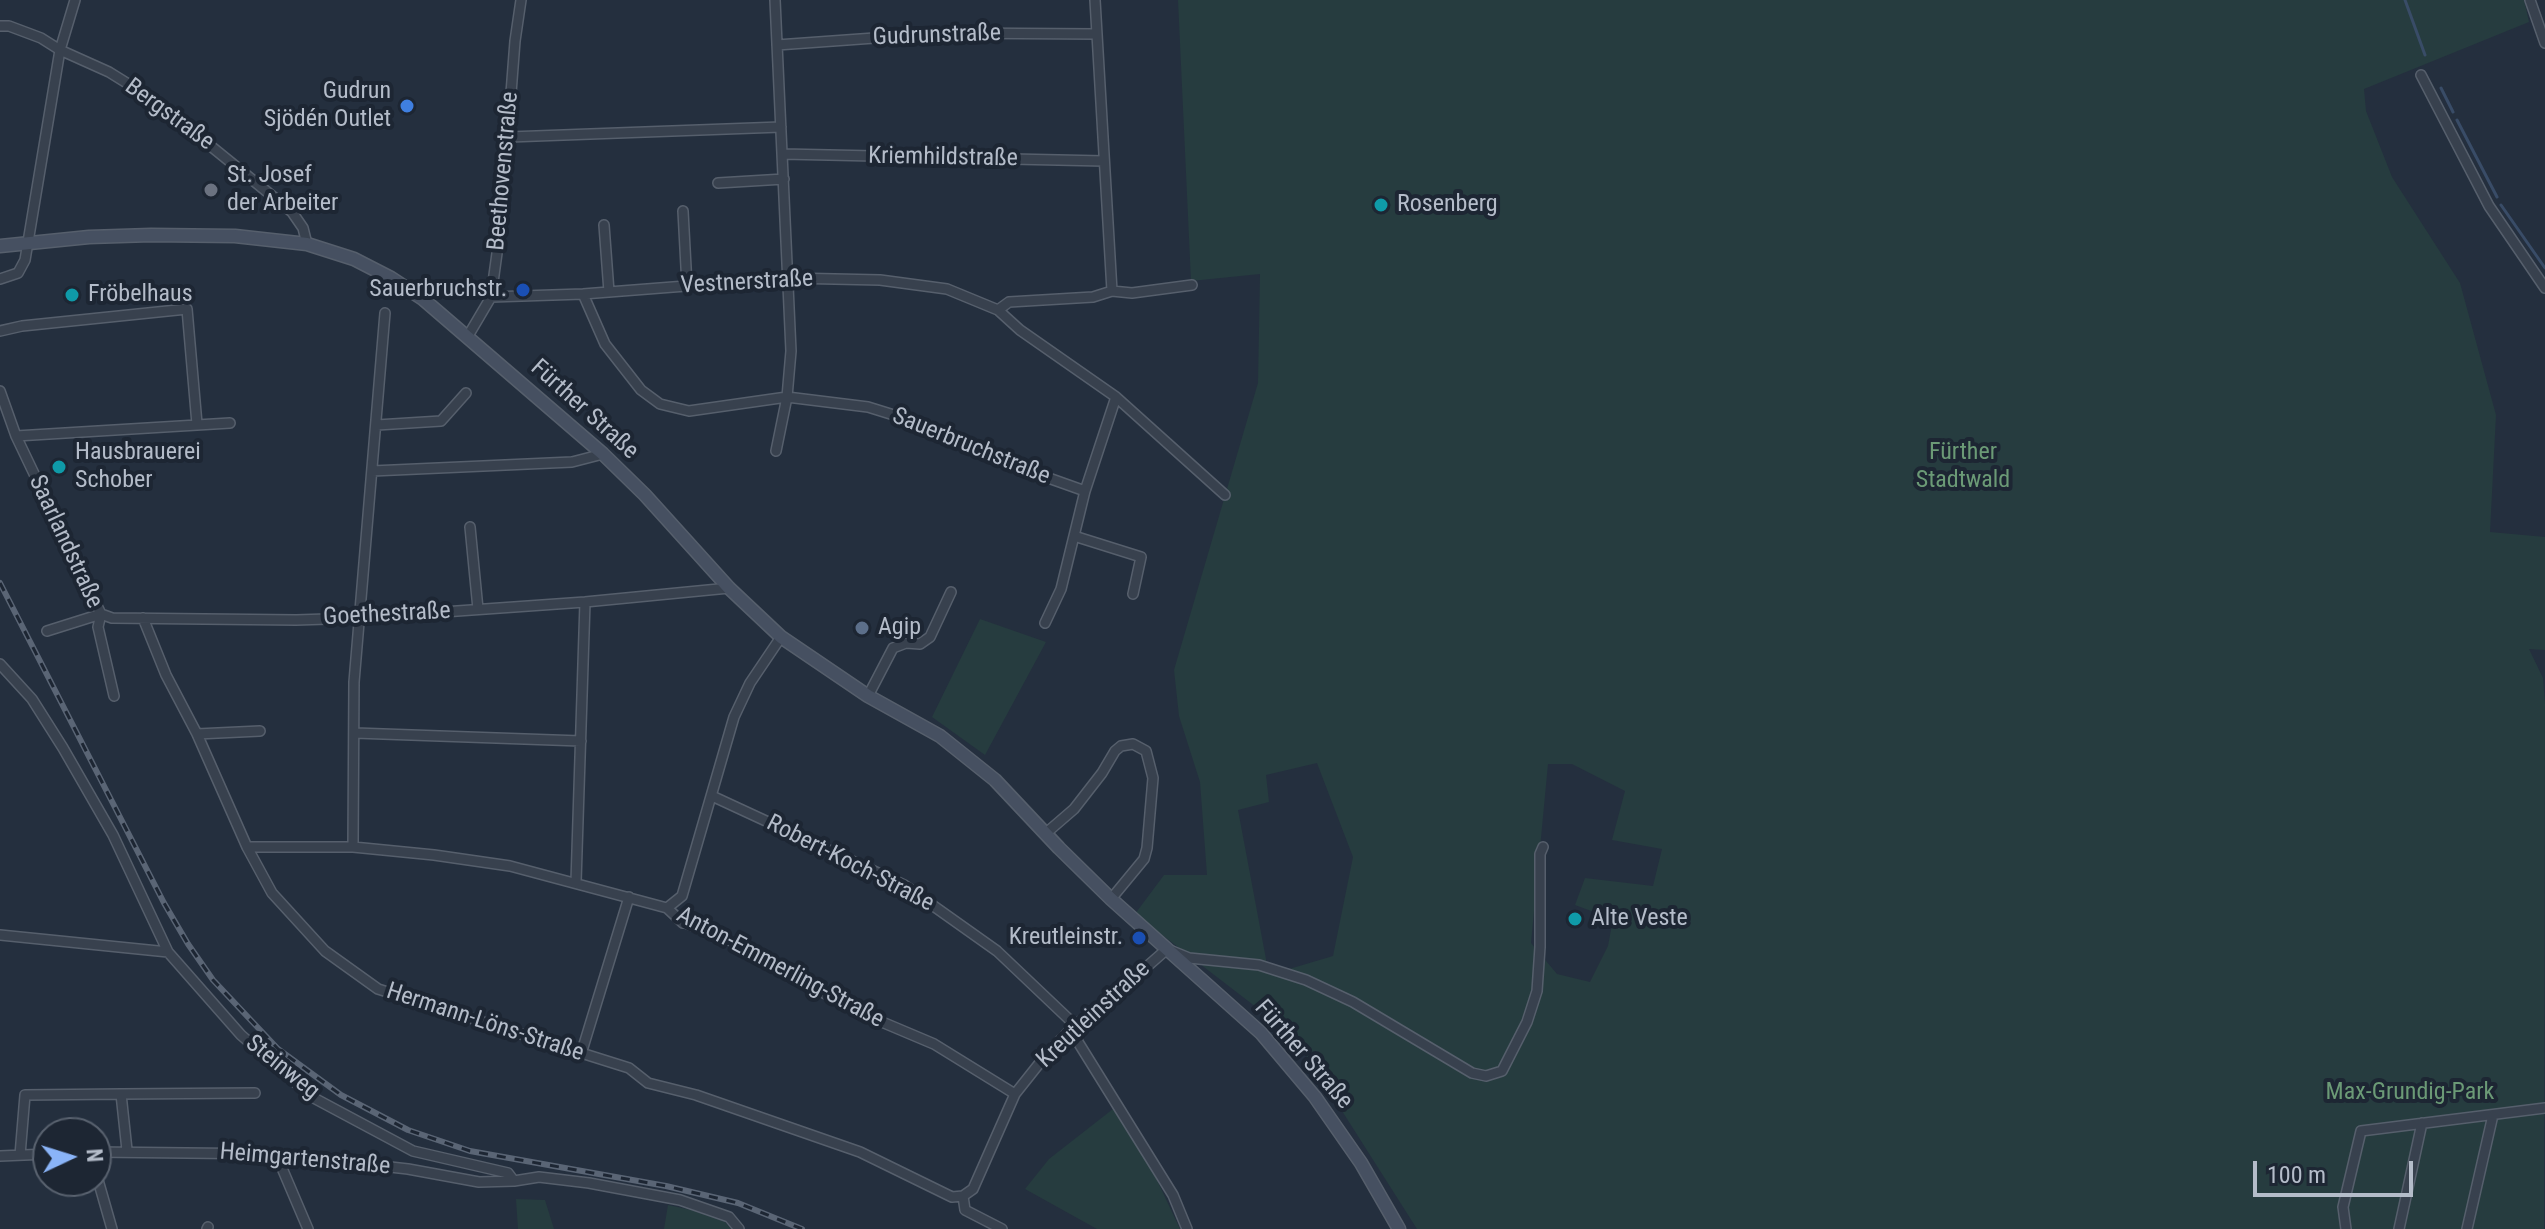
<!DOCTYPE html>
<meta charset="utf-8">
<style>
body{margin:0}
#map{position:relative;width:2545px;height:1229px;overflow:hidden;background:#242f3e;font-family:"Roboto Condensed",sans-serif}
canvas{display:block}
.north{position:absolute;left:32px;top:1117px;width:80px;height:80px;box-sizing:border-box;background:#1d2633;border:2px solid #59626f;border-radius:50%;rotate:86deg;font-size:22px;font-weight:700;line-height:32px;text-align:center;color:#b4bcc9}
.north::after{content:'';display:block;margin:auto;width:28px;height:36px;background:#8ab4f8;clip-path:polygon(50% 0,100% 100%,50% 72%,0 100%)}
.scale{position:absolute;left:2253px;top:1161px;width:160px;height:36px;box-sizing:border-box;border:4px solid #b4bcc9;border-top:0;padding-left:10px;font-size:24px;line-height:28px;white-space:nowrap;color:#b4bcc9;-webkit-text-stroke:6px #1d2633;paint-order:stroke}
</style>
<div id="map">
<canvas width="2545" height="1229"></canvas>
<div class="north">N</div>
<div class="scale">100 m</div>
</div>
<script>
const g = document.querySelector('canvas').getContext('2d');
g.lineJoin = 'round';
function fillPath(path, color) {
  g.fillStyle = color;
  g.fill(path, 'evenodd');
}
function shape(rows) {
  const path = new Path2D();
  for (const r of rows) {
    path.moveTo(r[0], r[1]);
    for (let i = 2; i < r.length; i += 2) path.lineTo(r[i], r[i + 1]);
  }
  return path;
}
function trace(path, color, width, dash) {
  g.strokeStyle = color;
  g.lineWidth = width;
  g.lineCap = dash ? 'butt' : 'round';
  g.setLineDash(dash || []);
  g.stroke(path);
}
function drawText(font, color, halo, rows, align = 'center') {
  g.font = font + ' "Roboto Condensed",sans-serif';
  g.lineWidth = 8;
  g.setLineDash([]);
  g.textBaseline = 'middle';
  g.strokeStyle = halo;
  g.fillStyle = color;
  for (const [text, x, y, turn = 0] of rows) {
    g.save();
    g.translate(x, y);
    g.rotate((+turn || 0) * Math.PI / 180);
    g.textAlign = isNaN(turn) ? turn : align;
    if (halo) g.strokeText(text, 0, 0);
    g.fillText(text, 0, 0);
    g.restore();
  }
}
fillPath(shape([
 [1178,0,2524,0,2529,22,2364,89,2366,111,2392,177,2460,283,2496,415,2490,532,2545,537,2545,650,2529,649,2543,678,2545,704,2544,1229,1417,1229,1309,1059,1278,1024,1135,914,1164,875,1207,875,1200,782,1179,716,1174,670,1258,383,1260,274,1191,281],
 [1317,763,1353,857,1333,956,1269,975,1238,810,1269,802,1266,775],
 [1548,764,1572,764,1625,791,1612,840,1662,849,1653,886,1585,878,1575,905,1613,919,1608,946,1590,982,1557,974,1531,943],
 [980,619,1046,642,985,755,932,717],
 [1113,1109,1148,1161,1180,1229,1097,1229,1025,1189,1049,1159],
 [516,1199,545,1200,554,1229,518,1229],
 [668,1205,691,1210,725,1222,731,1229,664,1229]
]), '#263c3f');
trace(shape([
 [2405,0,2425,55],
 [2441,88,2453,112],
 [2457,120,2497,197],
 [2501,205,2545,268]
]), '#394c67', 3);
const pedestrian = shape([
 [683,923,764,955,788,974]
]);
const minor = shape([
 [775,0,791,351,787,397,776,451],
 [1095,0,1112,291],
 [2530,0,2545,43],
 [0,26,9,26,41,38,60,50,109,72,154,100,292,212,303,228,307,244],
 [777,45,944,33,1096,34],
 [2421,75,2489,206,2545,288],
 [509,137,781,127],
 [783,154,1104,161],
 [718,183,784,179],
 [683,211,687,286],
 [604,225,609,292],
 [0,279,18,273,25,260,60,50,75,0],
 [583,294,605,344,641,390,660,404,689,411,787,397,868,407,926,425,1012,465,1085,491],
 [491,297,583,294,789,278,880,280,947,289,998,310,1020,330,1116,397,1225,495],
 [998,310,1009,302,1093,297,1112,291,1132,293,1192,285],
 [0,331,22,326,187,309,197,424],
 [468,336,491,297,501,224,515,41,521,0],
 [0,391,16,436,101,614,98,627,114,696],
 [377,425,441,421,466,393],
 [16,436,230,423],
 [372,471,572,462,603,454],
 [470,527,478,609],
 [1074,536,1141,557,1133,594],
 [143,618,166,675,197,734,247,847,272,893,325,951,378,989,629,1068,648,1083,696,1095,860,1152,952,1197,963,1196],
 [1045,623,1061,589,1085,491,1116,397],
 [47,631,101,614,112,618,296,620,358,618,585,602,729,588],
 [0,664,32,699,63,748,113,835,168,952,241,1035,312,1097,413,1151,508,1173,514,1181,539,1177,589,1183,680,1200,729,1217,739,1229],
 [868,696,893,648,906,643,920,644,930,637,951,592],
 [355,733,581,741],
 [197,734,260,731],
 [712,796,904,885,997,951,1075,1025,1078,1042,1173,1195,1187,1229],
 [1045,834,1074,809,1102,773,1115,751,1121,746,1133,744,1146,751,1153,778,1147,848,1144,859,1111,899],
 [247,847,353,847,434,855,510,866,667,908,683,923],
 [353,847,354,682,385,313],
 [576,882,585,602],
 [667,908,682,896,734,717,750,683,781,637],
 [0,935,168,952],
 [788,974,863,1014,934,1044,1015,1094],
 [581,1054,629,897],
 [121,1094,255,1093],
 [96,1152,276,1154,408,1169,479,1182,514,1181],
 [276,1154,308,1229],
 [20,1155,25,1095,121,1094,127,1150],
 [0,1156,48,1154],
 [96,1173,112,1229],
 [207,1229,208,1227],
 [1002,1229,965,1210,963,1196,973,1189,1015,1094,1046,1055,1075,1025,1110,999,1167,949,1189,958,1259,965,1306,980,1353,1002,1472,1073,1486,1076,1502,1071,1527,1022,1537,991,1540,947,1540,854,1543,847],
 [2346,1229,2343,1207,2361,1131,2545,1108],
 [2399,1229,2422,1123],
 [2467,1229,2493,1115]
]);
const secondary = shape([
 [0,246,89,237,151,235,235,236,307,244,354,259,391,278,423,299,603,454,645,495,729,588,781,637,868,696,940,736,995,780,1059,848,1111,899,1261,1033,1315,1097,1361,1163,1399,1229]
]);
trace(pedestrian, '#565f6c', 10);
trace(minor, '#565f6c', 12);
trace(secondary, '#565f6c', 15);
trace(pedestrian, '#38414e', 7);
trace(minor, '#38414e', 9);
trace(secondary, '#465061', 12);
const rail = shape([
 [0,583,164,903,188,944,213,980,278,1049,341,1095,408,1130,470,1151,666,1186,738,1203,802,1229]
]);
trace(rail, '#5a6575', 6);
trace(rail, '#1d2633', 3, [9]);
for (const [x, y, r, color] of [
 [407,106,8,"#3f7fe0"],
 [211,190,8,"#6b7280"],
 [1381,205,8,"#0f9aa8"],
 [523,290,8,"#1a4fb4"],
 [72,295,8,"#0f9aa8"],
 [59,467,8,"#0f9aa8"],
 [862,628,8,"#5c6f8a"],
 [1575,919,8,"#0f9aa8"],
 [1139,938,8,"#1a4fb4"]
]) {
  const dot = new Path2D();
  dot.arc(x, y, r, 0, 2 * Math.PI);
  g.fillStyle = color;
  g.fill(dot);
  trace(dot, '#1d2633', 3);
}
drawText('24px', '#b4bcc9', '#1d2633', [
 ["Gudrunstraße",937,36,-2],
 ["Bergstraße",169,115,36],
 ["Kriemhildstraße",943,158,1],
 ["Beethovenstraße",504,171,-85],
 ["Vestnerstraße",747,283,-3],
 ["Fürther Straße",584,410,42],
 ["Sauerbruchstraße",971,447,22],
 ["Saarlandstraße",65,542,65],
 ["Goethestraße",387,615,-3],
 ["Robert-Koch-Straße",850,864,27],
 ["Anton-Emmerling-Straße",780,968,28],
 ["Kreutleinstraße",1094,1015,-43],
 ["Hermann-Löns-Straße",485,1023,18],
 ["Fürther Straße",1303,1055,49],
 ["Steinweg",282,1068,39],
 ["Heimgartenstraße",305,1160,5]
]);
drawText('24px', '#b4bcc9', '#1d2633', [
 ["Gudrun",391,92,"right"],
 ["Sjödén Outlet",391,120,"right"],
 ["St. Josef",227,176],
 ["der Arbeiter",227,204],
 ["Rosenberg",1397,205],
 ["Sauerbruchstr.",507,290,"right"],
 ["Fröbelhaus",88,295],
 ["Hausbrauerei",75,453],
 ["Schober",75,481],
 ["Agip",878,628],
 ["Alte Veste",1591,919],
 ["Kreutleinstr.",1123,938,"right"]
], 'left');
drawText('24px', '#6b9a76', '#1d2633', [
 ["Fürther",1963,453],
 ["Stadtwald",1963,481],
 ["Max-Grundig-Park",2410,1093]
]);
</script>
